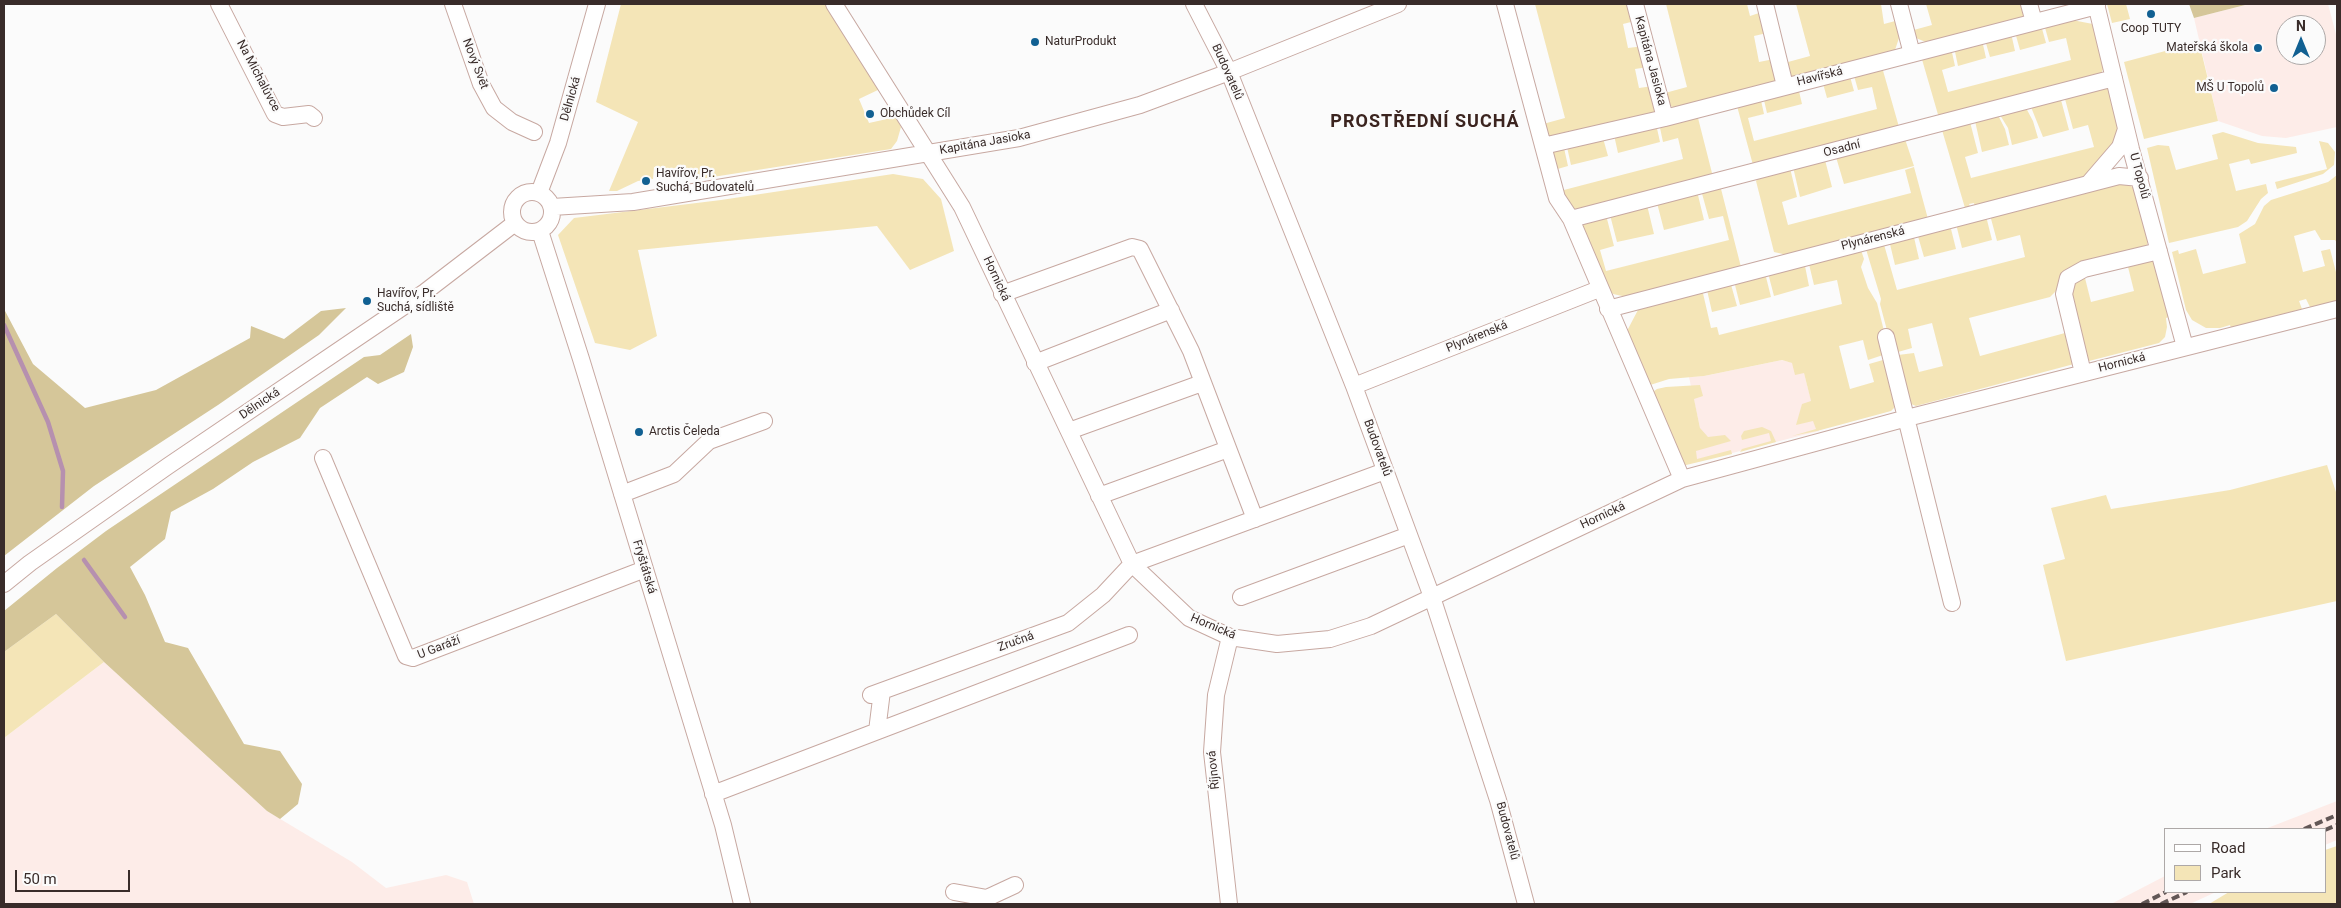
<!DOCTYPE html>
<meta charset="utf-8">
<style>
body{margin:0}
#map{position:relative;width:2341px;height:908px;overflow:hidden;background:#fbfbfb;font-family:Roboto,sans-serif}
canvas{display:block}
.frame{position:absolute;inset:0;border:5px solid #392c2a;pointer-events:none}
.legend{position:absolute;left:2164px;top:828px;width:162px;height:65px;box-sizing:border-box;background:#fbfbfb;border:1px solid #ada8a7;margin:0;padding:6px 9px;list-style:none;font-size:15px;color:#392c2a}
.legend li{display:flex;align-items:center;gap:10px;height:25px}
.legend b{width:25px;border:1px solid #ada8a7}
.north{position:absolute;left:2276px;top:15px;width:50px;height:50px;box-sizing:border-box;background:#fbfbfb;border:1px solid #ada8a7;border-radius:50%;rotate:0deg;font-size:14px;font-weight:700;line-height:20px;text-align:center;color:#392c2a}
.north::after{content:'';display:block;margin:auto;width:18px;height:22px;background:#116092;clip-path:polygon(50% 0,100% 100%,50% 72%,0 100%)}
.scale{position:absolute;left:15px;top:870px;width:115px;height:22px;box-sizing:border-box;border:2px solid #392c2a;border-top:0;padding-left:6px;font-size:15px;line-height:18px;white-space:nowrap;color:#392c2a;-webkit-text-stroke:4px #fbfbfb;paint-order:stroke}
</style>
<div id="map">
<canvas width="2341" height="908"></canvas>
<div class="frame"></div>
<ul class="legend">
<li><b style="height:6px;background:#fff"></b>Road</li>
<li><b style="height:14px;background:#f4e5b7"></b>Park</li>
</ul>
<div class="north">N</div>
<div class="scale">50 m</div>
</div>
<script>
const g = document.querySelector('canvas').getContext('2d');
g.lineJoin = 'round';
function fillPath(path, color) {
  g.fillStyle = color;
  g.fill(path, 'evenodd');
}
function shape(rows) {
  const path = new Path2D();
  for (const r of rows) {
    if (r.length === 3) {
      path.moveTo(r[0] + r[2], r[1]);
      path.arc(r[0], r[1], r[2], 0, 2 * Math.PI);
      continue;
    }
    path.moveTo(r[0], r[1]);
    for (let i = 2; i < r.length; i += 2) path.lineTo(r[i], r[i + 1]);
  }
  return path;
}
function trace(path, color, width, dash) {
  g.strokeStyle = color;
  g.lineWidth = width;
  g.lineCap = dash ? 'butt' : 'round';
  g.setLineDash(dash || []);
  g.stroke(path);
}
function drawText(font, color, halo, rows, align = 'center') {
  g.font = font + ' Roboto,sans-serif';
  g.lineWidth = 4.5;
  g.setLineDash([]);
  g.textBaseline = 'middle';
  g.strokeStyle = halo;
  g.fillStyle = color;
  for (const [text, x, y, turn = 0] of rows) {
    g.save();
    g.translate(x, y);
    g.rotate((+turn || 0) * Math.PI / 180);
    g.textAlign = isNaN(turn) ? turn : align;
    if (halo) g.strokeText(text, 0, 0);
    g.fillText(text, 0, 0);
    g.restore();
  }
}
fillPath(shape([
 [2249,4,2328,4,2337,38,2337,127,2286,138,2262,136,2218,121,2194,18],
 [2286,25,2316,25,2316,55,2286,55],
 [1782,360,1793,363,1804,373,1819,431,1693,463,1690,447,1700,428,1689,377,1704,376],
 [104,662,267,811,352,862,386,888,446,875,467,882,474,904,4,904,4,738],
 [2337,801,2337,840,2325,845,2325,829,2265,829],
 [2165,876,2165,892,2216,892,2190,904,2111,904]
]), '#fdece8');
fillPath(shape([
 [621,4,828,4,880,89,859,99,869,123,896,117,901,127,897,141,891,149,700,179,670,176,670,169,654,167,653,179,638,181,617,191,609,191,638,122,596,102],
 [1535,4,1630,4,1635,21,1623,24,1628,48,1644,46,1648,67,1635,69,1639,88,1653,86,1657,107,1655,112,1550,137,1547,134,1543,124,1565,118],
 [1666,4,1747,4,1750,16,1762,12,1767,33,1754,36,1759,62,1774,59,1780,81,1676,108,1670,106,1665,93,1687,87],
 [1796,4,1881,4,1884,24,1899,20,1900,35,1895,50,1791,78,1788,62,1810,56],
 [1926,4,2025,4,2029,17,1928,43,1916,38,1910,31,1932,25],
 [2107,4,2126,4,2130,19,2112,23],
 [2072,20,2093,24,2104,67,2100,76,1939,118,1921,56,1951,48,1955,66,1942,70,1948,92,2071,60,2066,38,2049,42,2044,24],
 [2041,25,2046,43,2020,50,2015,32],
 [2011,33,2015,51,1990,57,1985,40],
 [1982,40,1986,58,1958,66,1954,47],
 [2199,42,2218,121,2144,139,2124,62],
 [1882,67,1899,127,1753,165,1737,106,1760,96,1764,114,1748,118,1754,141,1877,109,1872,87,1858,90,1853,72],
 [1849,73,1854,91,1827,98,1822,80],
 [1798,87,1802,104,1767,113,1763,96],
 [2104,88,2110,89,2119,125,2119,136,2088,176,1975,207,1974,203,1969,204,1971,208,1965,208,1942,130,1970,122,1978,153,1965,157,1971,178,2094,147,2088,125,2073,129,2065,99],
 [2061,100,2069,130,2043,137,2031,107],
 [2026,108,2033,121,2038,138,2012,145,2008,128,2000,115],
 [1697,114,1713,177,1587,211,1573,212,1569,209,1559,193,1549,159,1549,152,1564,148,1568,166,1554,170,1560,191,1683,159,1678,138,1663,142,1659,123],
 [1998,115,2005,129,2009,145,1982,152,1975,121],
 [1656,124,1660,142,1618,153,1614,135],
 [2223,132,2258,143,2296,147,2297,153,2251,164,2249,159,2229,164,2236,191,2266,184,2268,193,2261,199,2247,221,2238,227,2169,243,2147,148,2158,145,2169,146,2176,170,2218,159,2212,135],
 [1603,138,1608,156,1571,165,1567,147],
 [1905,139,1914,166,1844,184,1836,157],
 [2319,141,2328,143,2335,152,2334,165,2323,174,2277,189,2275,182,2327,169],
 [1825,160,1832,187,1800,197,1793,167],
 [1914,167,1928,219,1787,255,1774,252,1756,181,1759,177,1790,168,1797,197,1782,202,1788,225,1911,193,1905,170],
 [893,174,923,179,941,199,954,251,910,270,877,226,638,250,657,336,630,350,595,343,558,235,574,218,721,200],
 [2337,175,2337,243,2335,240,2321,240,2315,230,2294,236,2303,272,2325,266,2321,251,2330,249,2337,276,2337,301,2310,307,2306,299,2299,301,2302,309,2231,328,2230,325,2220,328,2206,328,2192,320,2186,310,2172,252,2178,250,2179,254,2196,249,2203,274,2246,263,2239,234,2255,224,2264,206,2271,200,2328,182],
 [2125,183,2136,189,2148,239,2147,246,2060,277,2058,289,2050,297,1969,318,1980,356,2065,333,2074,364,1916,406,1911,404,1898,355,1914,353,1919,372,1943,366,1932,323,1908,329,1912,348,1898,352,1888,334,1880,304,1881,299,1865,246,1883,241,1897,290,2025,257,2020,235,1997,241,1990,215,2111,184],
 [1720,185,1741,267,1627,297,1613,294,1607,287,1581,222,1606,215,1614,246,1600,250,1606,271,1729,240,1723,216,1709,219,1701,190],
 [1697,191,1704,220,1664,230,1657,203],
 [1647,205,1654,234,1617,242,1610,215],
 [1986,216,1992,240,1962,248,1956,224],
 [1950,225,1956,249,1924,257,1917,233],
 [1913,233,1919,259,1895,265,1889,240],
 [1860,247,1864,259,1861,267,1868,288,1877,303,1885,335,1883,355,1868,360,1863,340,1839,346,1850,389,1874,382,1869,364,1883,360,1894,400,1894,408,1891,411,1817,431,1792,436,1816,429,1813,421,1796,425,1802,404,1811,401,1804,373,1795,375,1792,363,1782,360,1704,376,1669,379,1647,386,1626,340,1628,329,1639,308,1702,289,1711,328,1717,327,1719,335,1842,304,1837,280,1814,285,1808,260],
 [2150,260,2153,261,2169,317,2166,318,2167,327,2165,337,2159,343,2089,361,2083,356,2069,286,2073,280,2085,278,2091,302,2134,291,2128,267],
 [1805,266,1809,286,1774,296,1768,273],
 [1765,273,1771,297,1740,305,1734,281],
 [1730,281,1737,306,1712,312,1707,290],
 [1700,385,1703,396,1694,399,1700,428,1708,437,1725,435,1731,441,1696,451,1697,459,1731,450,1732,454,1682,466,1651,393,1657,389,1666,387],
 [1762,427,1771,431,1776,442,1740,452,1742,449,1771,441,1769,433,1742,440,1741,436,1744,431],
 [2327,465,2337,495,2337,601,2066,661,2043,565,2065,559,2051,508,2106,495,2111,509,2230,490],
 [56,614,104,662,4,738,4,652],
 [2337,846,2337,904,2209,904,2229,892,2325,892,2325,850]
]), '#f4e5b7');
fillPath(shape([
 [2189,4,2249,4,2194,18],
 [346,308,319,335,218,405,94,486,4,556,4,309,33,364,85,408,156,390,250,338,251,326,284,339,321,311],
 [411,334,413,347,404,372,378,384,367,377,320,408,300,438,253,462,213,489,171,512,165,539,130,567,145,595,165,642,188,648,244,744,280,751,302,784,298,804,280,819,267,811,104,662,56,614,4,652,4,611,57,568,106,531,364,357,380,355]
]), '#d5c699');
trace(shape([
 [4,325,48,422,63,471,62,507],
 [84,560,125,617]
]), '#b690af', 4.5);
const minor = shape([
 [219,4,275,114,283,117,309,114,314,118],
 [453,4,481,84,494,108,512,122,534,132],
 [834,4,962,207,1132,564,1189,618,1230,637,1277,644,1330,639,1371,626,1682,479,1907,418,2337,309],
 [1194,4,1229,72,1354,386,1432,597,1498,800,1526,904],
 [1505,4,1557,198,1571,219,1682,479],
 [1635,4,1665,118],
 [1765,4,1785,86],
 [1899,4,1912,54],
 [2029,4,2034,22],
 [2096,4,2131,149,2185,347],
 [1543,146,1665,118,2097,6],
 [2089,183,2120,147,2126,129],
 [532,212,20],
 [539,193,558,143,597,4],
 [552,207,633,202,1019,138,1140,105,1229,72,1398,4],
 [1571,219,2114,78],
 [540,231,581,359,723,825,742,904],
 [1002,294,1132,247,1140,249,1191,351,1255,519],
 [1608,309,2119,176,2140,178],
 [1886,337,1952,603],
 [1035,363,1171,310],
 [2083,373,2064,294,2068,278,2084,269,2159,251],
 [1354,386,1599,289],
 [1069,431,1202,383],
 [323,458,406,656,413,658,645,569],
 [622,494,674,474,709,441,764,421],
 [1099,496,1228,449],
 [4,584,30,563,168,466,425,292,515,223],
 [1241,597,1409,535],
 [871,695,1068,623,1103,595,1132,564,1385,471],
 [877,731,882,691],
 [713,794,1129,635],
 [954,892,987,898,1015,885],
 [1229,904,1212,752,1216,695,1230,637]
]);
trace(minor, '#c7a8a1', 18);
trace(minor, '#fff', 16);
trace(shape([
 [2304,829,2337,815],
 [2325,830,2337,825],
 [2142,904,2166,892],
 [2161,904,2187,892]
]), '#625756', 4, [8, 4]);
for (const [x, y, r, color] of [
 [2151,14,5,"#116092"],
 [1035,42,5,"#116092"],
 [2258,48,5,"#116092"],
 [2274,88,5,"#116092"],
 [870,114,5,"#116092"],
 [646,181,5,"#116092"],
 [367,301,5,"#116092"],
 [639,432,5,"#116092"]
]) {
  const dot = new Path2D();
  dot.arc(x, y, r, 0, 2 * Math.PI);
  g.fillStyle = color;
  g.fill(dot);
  trace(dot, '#fbfbfb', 2);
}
drawText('12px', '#392c2a', '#fbfbfb', [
 ["Coop TUTY",2151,29,"center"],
 ["NaturProdukt",1045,42],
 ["Mateřská škola",2248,48,"right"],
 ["MŠ U Topolů",2264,88,"right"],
 ["Obchůdek Cíl",880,114],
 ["Havířov, Pr.",656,174],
 ["Suchá, Budovatelů",656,188],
 ["Havířov, Pr.",377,294],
 ["Suchá, sídliště",377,308],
 ["Arctis Čeleda",649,432]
], 'left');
drawText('12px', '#392c2a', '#fbfbfb', [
 ["Kapitána Jasioka",1650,61,75],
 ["Nový Svět",475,64,69],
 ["Budovatelů",1227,72,66],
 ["Na Michalůvce",258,76,62],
 ["Havířská",1820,77,-14],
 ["Dělnická",571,99,-74],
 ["Kapitána Jasioka",985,143,-10],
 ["Osadní",1842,149,-14],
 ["U Topolů",2139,176,75],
 ["Plynárenská",1873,239,-14],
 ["Hornická",996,279,65],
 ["Plynárenská",1477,337,-22],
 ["Hornická",2122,363,-14],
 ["Dělnická",260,404,-34],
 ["Budovatelů",1377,448,70],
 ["Hornická",1603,516,-25],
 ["Fryštátská",644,567,73],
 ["Hornická",1213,627,23],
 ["Zručná",1016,642,-20],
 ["U Garáží",439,648,-21],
 ["Říjnová",1214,770,-96],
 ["Budovatelů",1507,831,75]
]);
g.letterSpacing = '1px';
drawText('bold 18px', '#3b241f', '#fbfbfb', [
 ["PROSTŘEDNÍ SUCHÁ",1425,122]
]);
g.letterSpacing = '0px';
</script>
